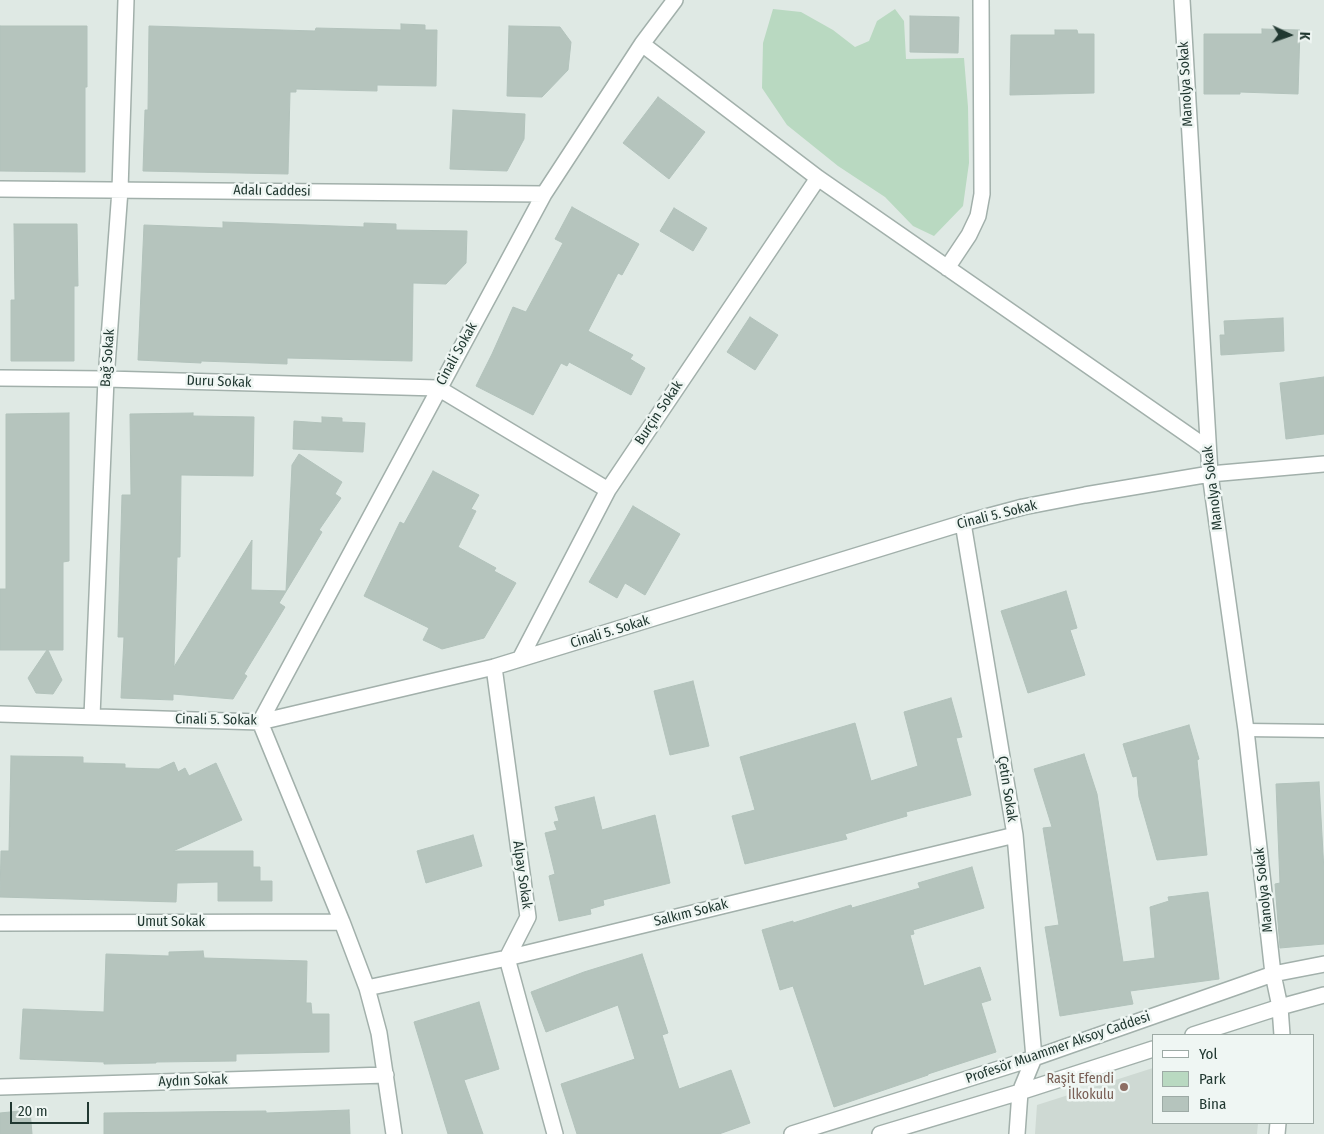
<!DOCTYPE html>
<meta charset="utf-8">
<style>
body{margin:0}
#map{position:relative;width:1324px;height:1134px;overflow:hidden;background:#dfe9e4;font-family:"Fira Sans Condensed",sans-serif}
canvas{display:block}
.legend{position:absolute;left:1152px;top:1034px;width:162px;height:90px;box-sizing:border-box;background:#eff6f3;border:1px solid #9daaa5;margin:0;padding:6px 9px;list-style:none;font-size:15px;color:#213831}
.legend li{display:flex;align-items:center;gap:10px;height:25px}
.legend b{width:25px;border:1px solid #9daaa5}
.north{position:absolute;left:1264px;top:10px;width:50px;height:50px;-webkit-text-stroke:4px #eff6f3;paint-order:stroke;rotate:93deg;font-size:14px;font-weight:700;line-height:20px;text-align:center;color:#213831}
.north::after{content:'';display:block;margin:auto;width:18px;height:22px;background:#213831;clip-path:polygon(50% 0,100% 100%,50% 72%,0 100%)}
.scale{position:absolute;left:10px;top:1102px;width:79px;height:22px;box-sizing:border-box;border:2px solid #213831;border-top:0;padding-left:6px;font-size:15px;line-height:18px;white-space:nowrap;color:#213831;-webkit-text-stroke:4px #eff6f3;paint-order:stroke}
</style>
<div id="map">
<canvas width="1324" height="1134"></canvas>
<ul class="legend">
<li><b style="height:6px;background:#fff"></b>Yol</li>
<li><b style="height:14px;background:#b9d9c1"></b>Park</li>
<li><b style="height:14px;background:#b5c4bd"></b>Bina</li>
</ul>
<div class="north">K</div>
<div class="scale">20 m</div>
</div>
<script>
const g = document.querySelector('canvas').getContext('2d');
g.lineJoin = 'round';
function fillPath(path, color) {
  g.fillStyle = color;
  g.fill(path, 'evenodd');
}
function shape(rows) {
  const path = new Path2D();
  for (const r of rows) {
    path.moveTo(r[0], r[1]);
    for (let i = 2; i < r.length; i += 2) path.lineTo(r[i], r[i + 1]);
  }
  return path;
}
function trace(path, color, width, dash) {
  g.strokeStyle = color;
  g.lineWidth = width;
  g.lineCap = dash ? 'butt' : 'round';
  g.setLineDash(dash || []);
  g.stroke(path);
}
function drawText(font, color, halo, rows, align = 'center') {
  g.font = font + ' "Fira Sans Condensed",sans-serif';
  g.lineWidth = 5;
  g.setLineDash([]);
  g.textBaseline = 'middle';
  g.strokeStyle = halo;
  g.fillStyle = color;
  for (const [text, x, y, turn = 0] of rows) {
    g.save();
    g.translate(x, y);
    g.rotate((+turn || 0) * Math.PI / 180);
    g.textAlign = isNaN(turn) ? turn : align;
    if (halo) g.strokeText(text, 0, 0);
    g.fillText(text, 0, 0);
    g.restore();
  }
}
fillPath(shape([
 [1153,1068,1153,1123,1258,1123,1257,1134,1035,1134,1037,1105]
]), '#ced9d3');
fillPath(shape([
 [773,9,801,12,833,30,855,47,869,41,877,21,895,9,904,21,906,59,964,58,968,107,969,163,963,206,934,236,913,226,885,197,838,166,787,125,762,88,763,43]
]), '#b9d9c1');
const building = shape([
 [910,16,959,17,958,53,910,52,910,16],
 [401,24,425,25,425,30,437,30,436,86,377,85,377,91,296,89,296,92,290,92,288,174,143,171,145,110,148,110,149,26,315,31,316,28,401,30,401,24],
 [0,26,87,26,87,87,85,87,85,172,0,171,0,26],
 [509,26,560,27,571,42,568,70,542,97,507,96,509,26],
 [1262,29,1300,30,1298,94,1240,92,1240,94,1204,94,1204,34,1262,34,1262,29],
 [1055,30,1077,30,1078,34,1094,34,1094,93,1010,95,1011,35,1055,35,1055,30],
 [658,97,705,132,669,179,623,143,658,97],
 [453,110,525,114,524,139,507,171,450,169,453,110],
 [572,207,639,244,622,275,618,273,588,331,633,355,630,359,645,368,631,395,569,362,567,366,561,363,533,415,476,386,492,354,513,307,526,312,563,243,555,239,572,207],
 [674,208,707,228,693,251,660,231,674,208],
 [223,222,364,227,364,223,396,224,396,230,467,231,466,263,446,284,413,283,412,361,287,358,287,364,201,361,201,363,138,360,144,225,223,228,223,222],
 [14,224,77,224,78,286,74,286,74,361,11,361,11,300,15,300,14,224],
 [750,317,778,335,755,370,727,352,750,317],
 [1283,318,1284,351,1221,355,1220,335,1225,335,1224,321,1283,318],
 [1324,377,1324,434,1286,439,1280,383,1324,377],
 [69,413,69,561,63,562,63,650,48,650,62,680,53,694,36,693,28,678,47,650,0,650,0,589,6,589,6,414,69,413],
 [193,413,193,416,254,417,253,476,181,475,180,557,177,557,174,667,252,540,251,590,286,591,292,465,299,454,342,482,335,494,341,498,319,530,322,532,279,603,285,607,244,674,247,676,233,699,173,694,173,700,121,698,124,637,118,637,122,495,131,495,130,414,193,413],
 [322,417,342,418,342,422,365,423,363,452,293,449,294,421,322,423,322,417],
 [433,471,479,495,471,509,476,511,458,547,496,568,494,571,516,583,484,638,442,649,423,640,429,628,364,596,400,522,404,524,433,471],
 [633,506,680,534,645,595,625,583,617,598,589,582,633,506],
 [1066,591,1077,628,1070,630,1085,675,1028,693,1001,611,1066,591],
 [693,681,709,746,670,755,654,691,693,681],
 [951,698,962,737,956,738,971,795,906,812,907,816,845,834,847,839,745,864,732,816,755,810,740,757,855,723,871,781,918,766,904,712,951,698],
 [1189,725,1199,759,1197,760,1207,855,1157,860,1139,797,1137,776,1133,777,1123,744,1189,725],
 [1084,754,1097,794,1123,962,1155,958,1150,907,1169,901,1168,897,1208,892,1219,979,1130,991,1133,1004,1060,1016,1045,927,1059,925,1043,828,1052,827,1034,769,1084,754],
 [11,756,83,757,83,763,125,764,125,768,159,769,174,762,178,772,185,768,189,776,216,763,242,820,173,851,253,851,253,867,260,867,260,881,272,881,272,901,218,901,218,882,177,883,176,902,0,897,1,851,9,851,11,756],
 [1319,782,1324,871,1324,944,1280,948,1275,884,1280,883,1276,784,1319,782],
 [594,797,602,830,655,815,670,883,603,900,604,905,590,909,591,914,559,921,549,876,555,874,545,833,557,830,554,822,559,821,555,807,594,797],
 [473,835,482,866,426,883,417,851,473,835],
 [972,867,984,908,913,930,914,934,910,935,924,986,980,967,991,1000,981,1003,996,1052,928,1074,928,1075,834,1107,793,986,780,990,762,930,793,921,793,923,851,905,852,908,920,888,918,883,972,867],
 [203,951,204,958,307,961,306,1003,311,1003,312,1014,329,1014,329,1052,236,1054,236,1061,156,1062,156,1063,104,1064,104,1062,20,1059,23,1009,104,1012,106,954,169,956,169,952,203,951],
 [642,954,668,1033,662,1035,679,1089,731,1070,750,1123,719,1134,577,1134,561,1084,635,1059,618,1005,546,1032,531,992,584,972,642,954],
 [479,1002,499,1069,464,1080,483,1134,448,1134,414,1022,479,1002],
 [30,1110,32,1134,0,1134,0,1113,30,1110],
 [349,1110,350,1134,104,1134,104,1113,266,1111,266,1113,349,1110]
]);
fillPath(building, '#b5c4bd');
trace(building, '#b2c2bb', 1);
const lane = shape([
 [1246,730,1324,731]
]);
const street = shape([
 [1182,0,1210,474,1246,730,1273,974,1280,1007,1282,1035],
 [642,44,818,178,1207,448],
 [0,189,544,194],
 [947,268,969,235,978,216,982,194,981,0],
 [0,378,106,379,438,388,608,490],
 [963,523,1015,835,1034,1058,1020,1092,1017,1134],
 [520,659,608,490,818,178],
 [494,667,528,917,507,958,555,1134],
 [0,714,260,722,494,667,963,523,1023,507,1085,495,1210,474,1324,464],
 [92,716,106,379,120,190,126,0],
 [0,923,342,922],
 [367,988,507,958,1015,835],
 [1193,1035,1280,1007,1324,995],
 [0,1087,386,1075],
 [394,1134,379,1033,367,988,342,922,260,722,544,194,642,44,675,0],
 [792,1134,1034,1058,1273,974,1324,964],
 [880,1134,1020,1092,1153,1049],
 [1277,1134,1278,1123]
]);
trace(lane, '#a2b0ab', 15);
trace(street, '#a2b0ab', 18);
trace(lane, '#fff', 12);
trace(street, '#fff', 15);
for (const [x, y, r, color] of [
 [1124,1087,5,"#8d6e63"]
]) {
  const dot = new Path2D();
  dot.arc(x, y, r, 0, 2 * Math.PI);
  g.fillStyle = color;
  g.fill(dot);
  trace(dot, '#eff6f3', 2);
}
drawText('14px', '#213831', '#eff6f3', [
 ["Manolya Sokak",1186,84,-93],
 ["Adalı Caddesi",272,191,1],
 ["Cinali Sokak",457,354,-61],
 ["Bağ Sokak",108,358,-86],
 ["Duru Sokak",219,382,2],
 ["Burçin Sokak",659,413,-56],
 ["Manolya Sokak",1213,488,-97],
 ["Cinali 5. Sokak",997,515,-14],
 ["Cinali 5. Sokak",610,632,-17],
 ["Cinali 5. Sokak",216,720,1],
 ["Çetin Sokak",1007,789,81],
 ["Alpay Sokak",522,875,82],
 ["Manolya Sokak",1264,890,-96],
 ["Salkım Sokak",691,913,-14],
 ["Umut Sokak",171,922],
 ["Profesör Muammer Aksoy Caddesi",1058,1048,-19],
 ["Aydın Sokak",193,1081,-2]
]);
drawText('14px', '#785e54', '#eff6f3', [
 ["Raşit Efendi",1114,1079],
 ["İlkokulu",1114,1095]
], 'right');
</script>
